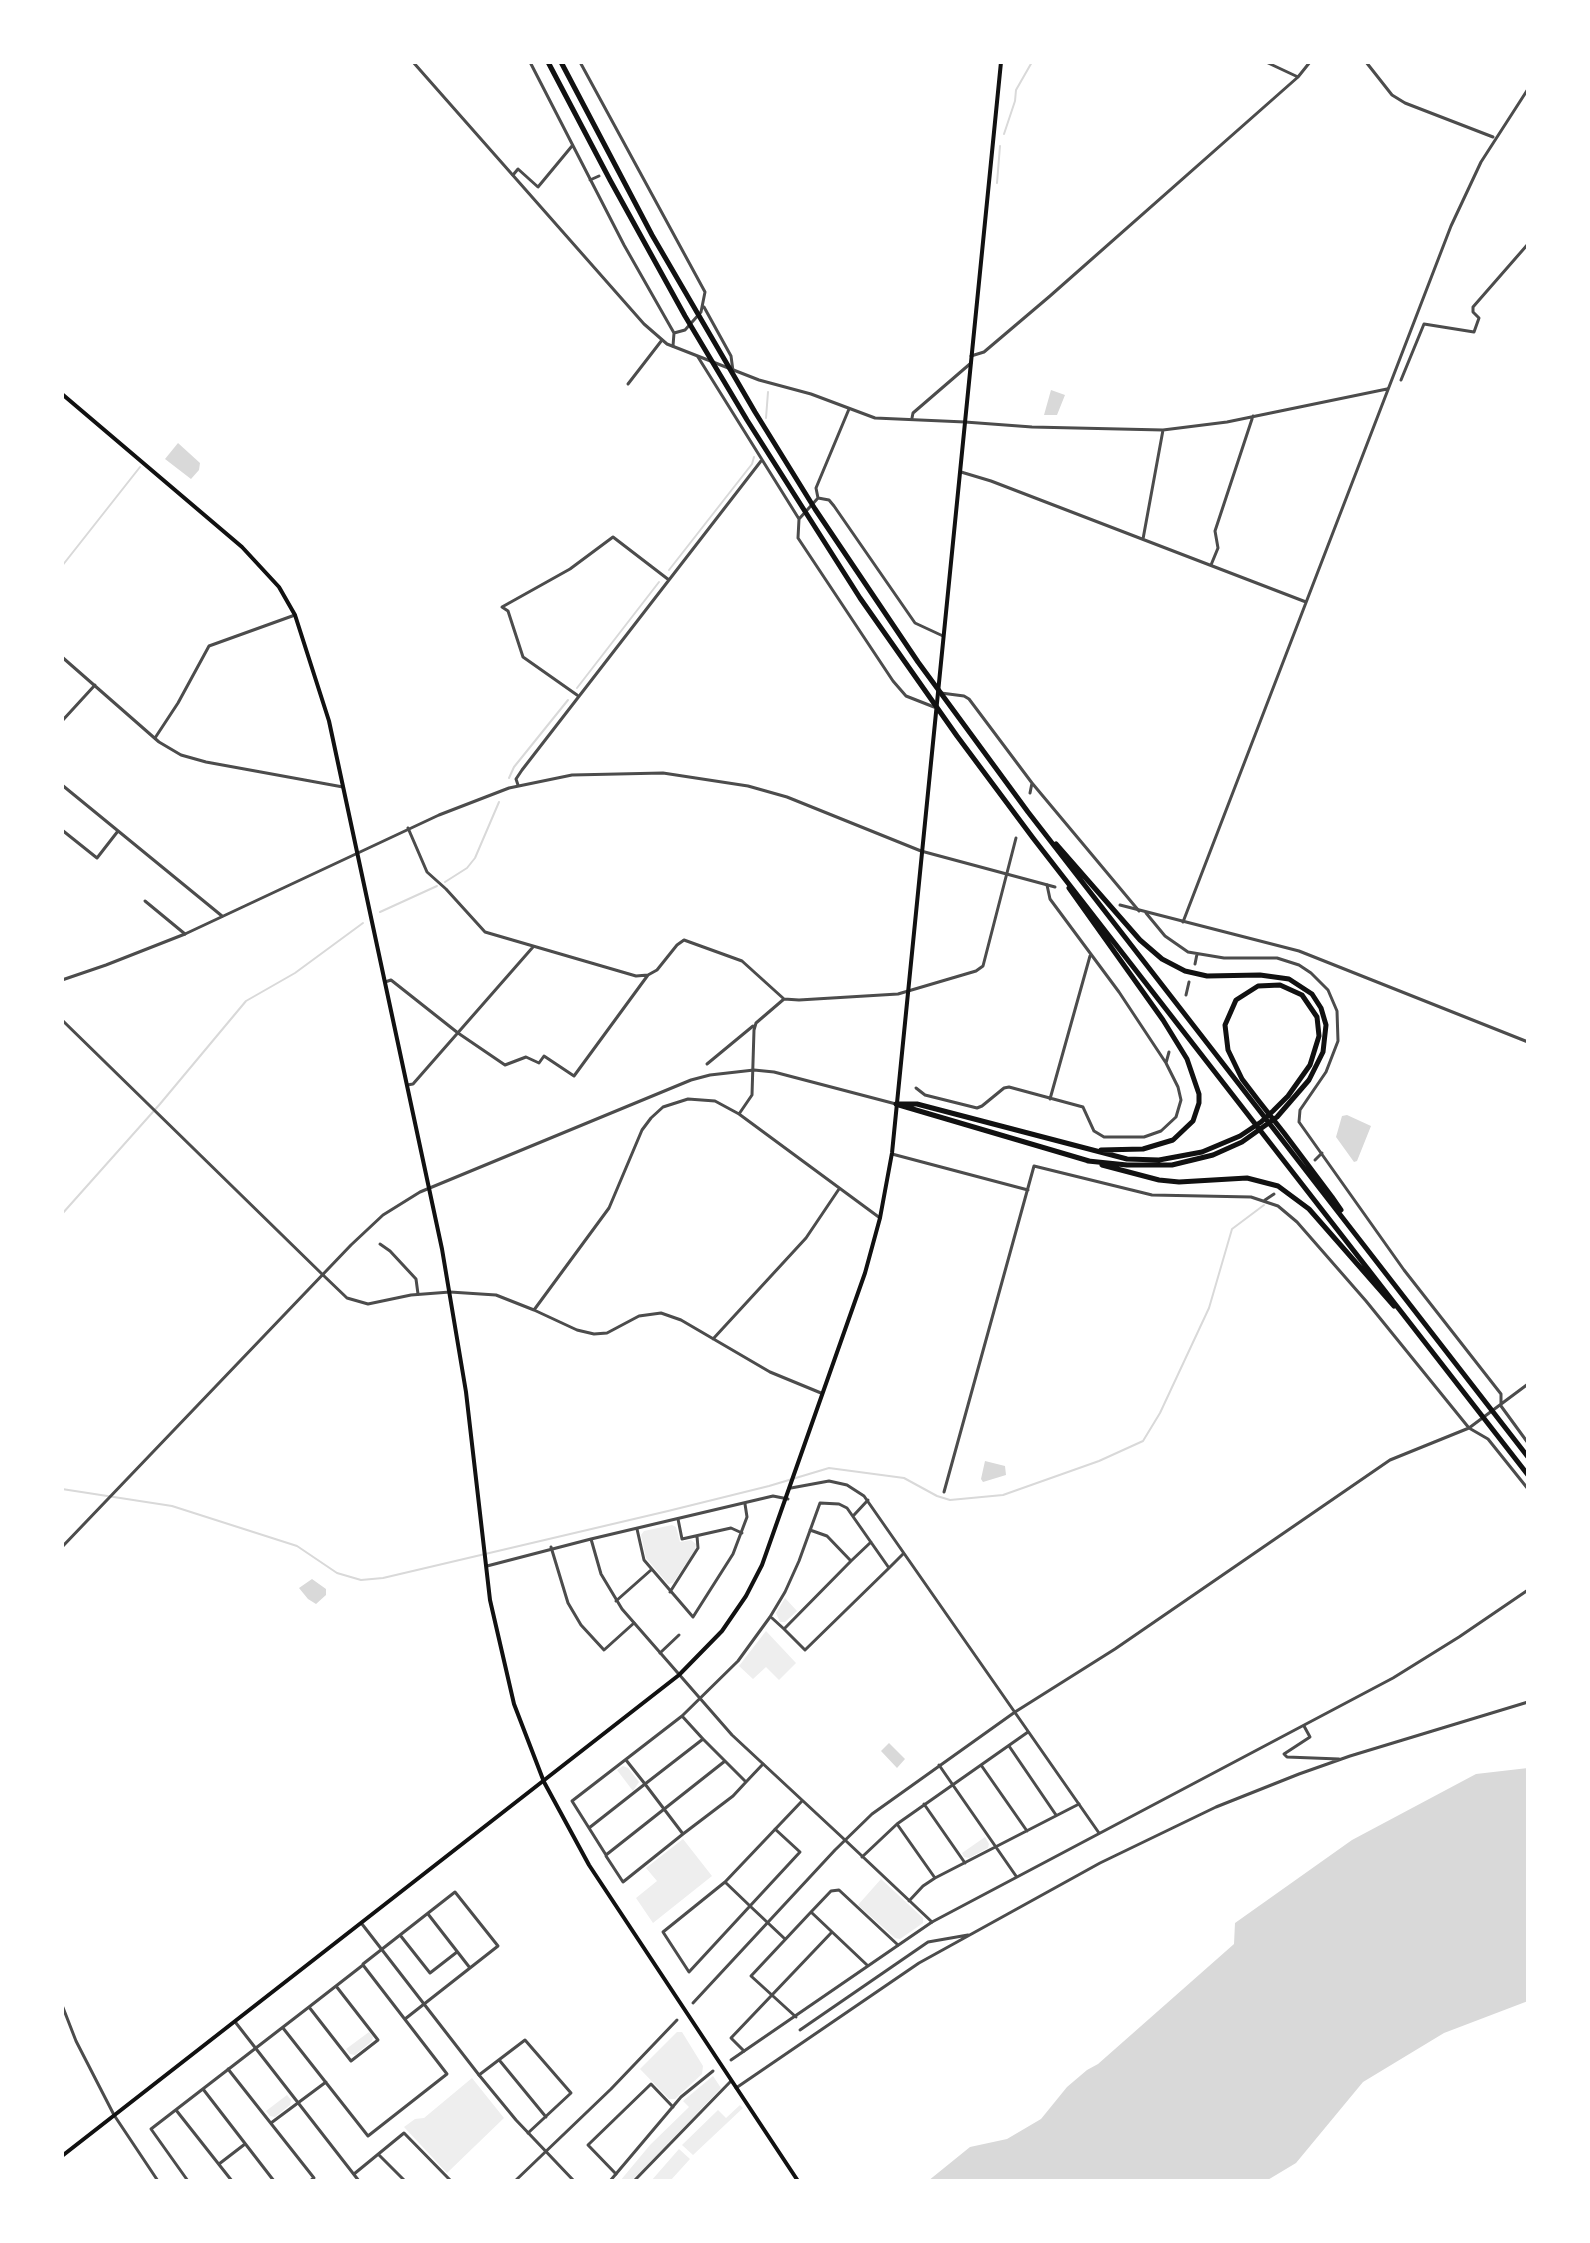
<!DOCTYPE html>
<style>
body{margin:0}
#map{position:relative;width:1590px;height:2243px;overflow:hidden;background:#fff;font-family:"Exo 2",sans-serif}
canvas{display:block}
.frame{position:absolute;inset:0;border:64px solid #fff;pointer-events:none}
</style>
<div id="map">
<canvas width="1590" height="2243"></canvas>
<div class="frame"></div>
</div>
<script>
const g = document.querySelector('canvas').getContext('2d');
g.lineJoin = 'round';
function fillPath(path, color) {
  g.fillStyle = color;
  g.fill(path, 'evenodd');
}
function shape(rows) {
  const path = new Path2D();
  for (const r of rows) {
    path.moveTo(r[0], r[1]);
    for (let i = 2; i < r.length; i += 2) path.lineTo(r[i], r[i + 1]);
  }
  return path;
}
function trace(path, color, width, dash) {
  g.strokeStyle = color;
  g.lineWidth = width;
  g.lineCap = dash ? 'butt' : 'round';
  g.setLineDash(dash || []);
  g.stroke(path);
}
fillPath(shape([
 [672,1525,676,1527,680,1542,691,1540,696,1544,695,1550,673,1583,668,1584,646,1558,641,1535,644,1531],
 [785,1598,797,1611,785,1622,780,1622,776,1613],
 [766,1631,796,1663,779,1680,766,1667,753,1679,739,1666],
 [623,1766,628,1768,639,1782,633,1791,617,1770],
 [985,1837,989,1844,988,1848,969,1858,964,1857,962,1853],
 [683,1839,712,1876,653,1923,636,1898,657,1881,646,1868],
 [881,1879,923,1918,923,1923,900,1939,895,1938,858,1905],
 [369,2032,373,2037,372,2041,355,2055,350,2054,346,2049],
 [677,2032,682,2032,703,2066,702,2074,675,2099,669,2099,640,2069],
 [713,2076,721,2088,642,2171,631,2181,620,2181,650,2145,689,2107,683,2101],
 [472,2078,504,2118,447,2173,404,2127,415,2119,424,2118],
 [287,2095,291,2100,290,2105,275,2117,270,2116,266,2111],
 [740,2105,743,2108,693,2155,682,2145,718,2110,726,2118],
 [679,2149,690,2159,670,2181,651,2181]
]), '#eee');
fillPath(shape([
 [1051,390,1065,395,1057,415,1044,415],
 [178,443,200,463,199,470,191,479,165,459],
 [1347,1115,1371,1126,1357,1161,1354,1162,1336,1137,1342,1116],
 [985,1461,1005,1466,1006,1475,983,1482,981,1479],
 [312,1579,326,1589,326,1595,316,1604,308,1599,299,1588],
 [889,1743,905,1759,897,1768,881,1751],
 [1528,1768,1528,2001,1444,2033,1363,2082,1296,2163,1266,2181,928,2181,970,2147,1007,2139,1041,2119,1067,2087,1087,2070,1098,2064,1234,1944,1235,1923,1352,1840,1476,1774]
]), '#d9d9d9');
trace(shape([
 [1004,134,1015,101,1016,90,1032,62],
 [997,183,1000,146],
 [766,418,768,392],
 [62,566,140,467],
 [669,570,752,464,754,457],
 [577,688,659,582],
 [509,778,514,767,568,700],
 [445,882,467,868,475,858,499,802],
 [380,912,437,886],
 [62,1214,160,1104,246,1001,295,973,363,923],
 [62,1489,172,1506,297,1546,337,1573,361,1580,383,1578,668,1511,769,1486,829,1468,904,1478,937,1496,950,1500,1003,1495,1099,1461,1143,1441,1160,1413,1209,1308,1232,1229,1264,1205]
]), '#d9d9d9', 2);
trace(shape([
 [530,62,624,245,674,333,673,346],
 [580,62,705,292,701,312,685,330,674,333],
 [1366,62,1392,95,1405,103,1493,137],
 [1298,77,1310,62],
 [513,175,518,169,538,187,572,146],
 [590,180,599,176],
 [704,307,731,356,733,371],
 [971,356,984,352,1050,296,1298,77,1266,62],
 [698,357,799,519,798,538,893,681,906,696,934,707],
 [1401,380,1424,324,1474,332,1479,318,1473,312,1473,307,1528,244],
 [628,384,662,340],
 [849,409,816,488,818,498,829,500,834,506,915,623,943,636],
 [912,418,913,413,971,363],
 [965,422,1032,427,1163,430,1227,422,1387,389],
 [961,472,991,481,1306,602],
 [799,519,818,498],
 [1143,539,1163,430],
 [1211,565,1218,548,1215,531,1253,416],
 [62,657,159,742,181,755,206,762,343,787],
 [941,693,964,696,969,699,1032,783,1139,911],
 [577,695,523,657,508,611,502,607,570,569,613,537,669,580],
 [62,721,95,685],
 [155,738,178,703,209,646,295,615],
 [62,785,222,916],
 [518,785,516,779,522,770,761,461],
 [1030,793,1032,783],
 [408,828,427,872,446,889,485,932,636,976,648,975,657,970,677,945,684,940,742,961,784,999],
 [62,830,97,858,118,831],
 [145,901,185,934],
 [1146,913,1165,936,1188,952,1224,958,1277,958,1299,965,1311,973,1328,990,1337,1011,1338,1041,1326,1072,1300,1110,1299,1122,1404,1270,1501,1394,1501,1406,1528,1443],
 [1183,922,1451,226,1481,162,1528,89],
 [1195,964,1197,954],
 [385,982,391,980,458,1033,505,1065,526,1057,539,1063,544,1056,574,1076,648,975],
 [1186,995,1189,982],
 [62,1020,323,1275],
 [1166,1063,1169,1052],
 [707,1064,753,1026],
 [407,1085,413,1084,533,947],
 [916,1088,925,1095,977,1108,982,1106,1004,1088,1009,1087,1083,1107,1094,1131,1104,1137,1144,1137,1161,1131,1176,1117,1181,1100,1178,1087,1166,1063,1119,992,1050,899,1047,885],
 [1050,1099,1090,956],
 [739,1114,752,1095,754,1030,756,1023,784,999,799,1000,898,994,976,971,983,966,1016,838],
 [892,1154,1028,1190],
 [1315,1160,1322,1153],
 [1265,1200,1274,1194],
 [380,1244,390,1251,416,1279,418,1294],
 [450,1292,496,1295,534,1310,609,1208,642,1130,651,1118,663,1107,688,1099,715,1101,739,1114,880,1218],
 [534,1310,577,1330,594,1334,607,1333,639,1316,661,1313,681,1320,770,1372,821,1393],
 [713,1339,806,1238,839,1189],
 [944,1492,1034,1166,1152,1195,1251,1197,1278,1206,1297,1222,1366,1301,1469,1428,1488,1439,1528,1489],
 [854,1515,868,1500],
 [678,1519,682,1539,731,1528,742,1533],
 [637,1529,644,1560,693,1617,733,1554,747,1517,745,1504],
 [810,1530,827,1536,851,1561,871,1542],
 [551,1547,568,1603,581,1625,604,1650,634,1623],
 [670,1592,698,1548,697,1536],
 [616,1601,651,1570],
 [772,1618,784,1629,851,1561],
 [784,1629,805,1650,889,1568],
 [660,1653,679,1635],
 [1015,1712,1115,1649,1390,1460,1469,1428,1528,1384],
 [682,1716,703,1739],
 [1304,1726,1310,1737,1284,1754,1287,1757,1339,1759],
 [1009,1746,1056,1815],
 [626,1760,645,1784,589,1828,572,1801,682,1716,738,1661,770,1617,785,1592,799,1561,820,1503,839,1504,847,1508,889,1568,903,1554],
 [939,1765,1016,1876],
 [981,1765,1027,1831],
 [746,1782,733,1796,683,1834,645,1784,703,1739,746,1782,763,1764],
 [924,1804,965,1863],
 [897,1824,935,1878],
 [589,1828,606,1855,725,1761],
 [775,1829,800,1852,750,1906,725,1882,802,1801],
 [845,1840,932,1922],
 [606,1856,623,1882,683,1834],
 [862,1857,897,1824,1028,1732],
 [725,1882,663,1932,689,1972,750,1906,785,1939],
 [909,1901,923,1886,935,1878,1079,1804],
 [428,1914,470,1968],
 [400,1935,430,1973,457,1952],
 [363,1964,455,1892,498,1946,405,2019],
 [867,1965,811,1912,831,1891,839,1890,898,1945],
 [309,2007,336,1986],
 [796,2017,751,1976,811,1912],
 [800,2030,928,1942,968,1935],
 [744,2051,731,2038,832,1932],
 [500,2061,546,2117],
 [228,2069,314,2178,310,2181],
 [479,2075,525,2040,571,2093,528,2133],
 [736,2088,919,1963,1100,1863,1216,1807,1299,1774,1350,1756,1528,1702],
 [203,2089,274,2181],
 [176,2110,232,2181],
 [271,2123,326,2082],
 [379,2155,405,2181],
 [219,2164,245,2144],
 [354,2174,404,2133,451,2181],
 [616,2174,588,2145,651,2084,673,2107],
 [188,2181,151,2129,309,2007,351,2061,378,2040,336,1986,363,1965,447,2074,368,2136,283,2028],
 [634,2181,731,2081]
]), '#4c4c4c', 3);
trace(shape([
 [413,62,644,324,667,344,759,380,811,394,875,418,965,422],
 [1120,905,1299,951,1528,1042],
 [62,980,106,965,185,934,439,815,509,788,572,775,663,773,748,786,787,797,921,851,1055,887],
 [323,1275,347,1298,368,1304,411,1295,450,1292],
 [791,1488,829,1481,847,1485,864,1496,1099,1833],
 [788,1499,773,1496,591,1539,601,1574,622,1609,732,1735,845,1840],
 [62,1547,351,1245,383,1215,420,1192,691,1080,710,1075,754,1070,774,1072,896,1104],
 [487,1566,591,1539],
 [362,1924,479,2075,516,2120,574,2181],
 [693,2003,835,1850,872,1814,1015,1712],
 [62,2005,76,2041,114,2115,158,2181],
 [236,2023,359,2181],
 [731,2060,932,1922,1393,1678,1459,1637,1528,1590],
 [515,2181,611,2089,677,2020],
 [610,2181,681,2097,713,2071]
]), '#4c4c4c', 3);
trace(shape([
 [62,2156,679,1675,722,1631,746,1596,762,1565,865,1273,880,1218,892,1153,1001,62]
]), '#111', 4);
trace(shape([
 [62,394,242,547,279,587,295,615,329,721,442,1249,466,1392,490,1600,514,1704,544,1782,589,1865,798,2181]
]), '#111', 4);
trace(shape([
 [548,62,610,180,685,316,747,420,860,598,957,736,1033,838,1528,1475],
 [561,62,652,235,755,412,815,509,918,662,1028,812,1528,1457],
 [1056,844,1140,940,1162,959,1185,971,1207,976,1260,975,1289,979,1312,994,1321,1008,1326,1025,1323,1052,1309,1080,1277,1117,1242,1142,1213,1155,1172,1165,1127,1165,1088,1161],
 [1069,888,1163,1020,1187,1059,1199,1094,1199,1103,1193,1121,1173,1140,1143,1149,1101,1150],
 [896,1104,917,1104,1127,1159,1159,1160,1202,1152,1240,1136,1261,1122,1273,1111,1288,1096,1310,1065,1319,1036,1317,1017,1302,995,1280,985,1258,986,1236,1000,1225,1025,1228,1050,1242,1079,1258,1100,1284,1133,1332,1197,1341,1210],
 [899,1105,1089,1161],
 [1102,1165,1159,1180,1179,1182,1247,1178,1278,1186,1309,1209,1394,1306]
]), '#111', 5);
</script>
